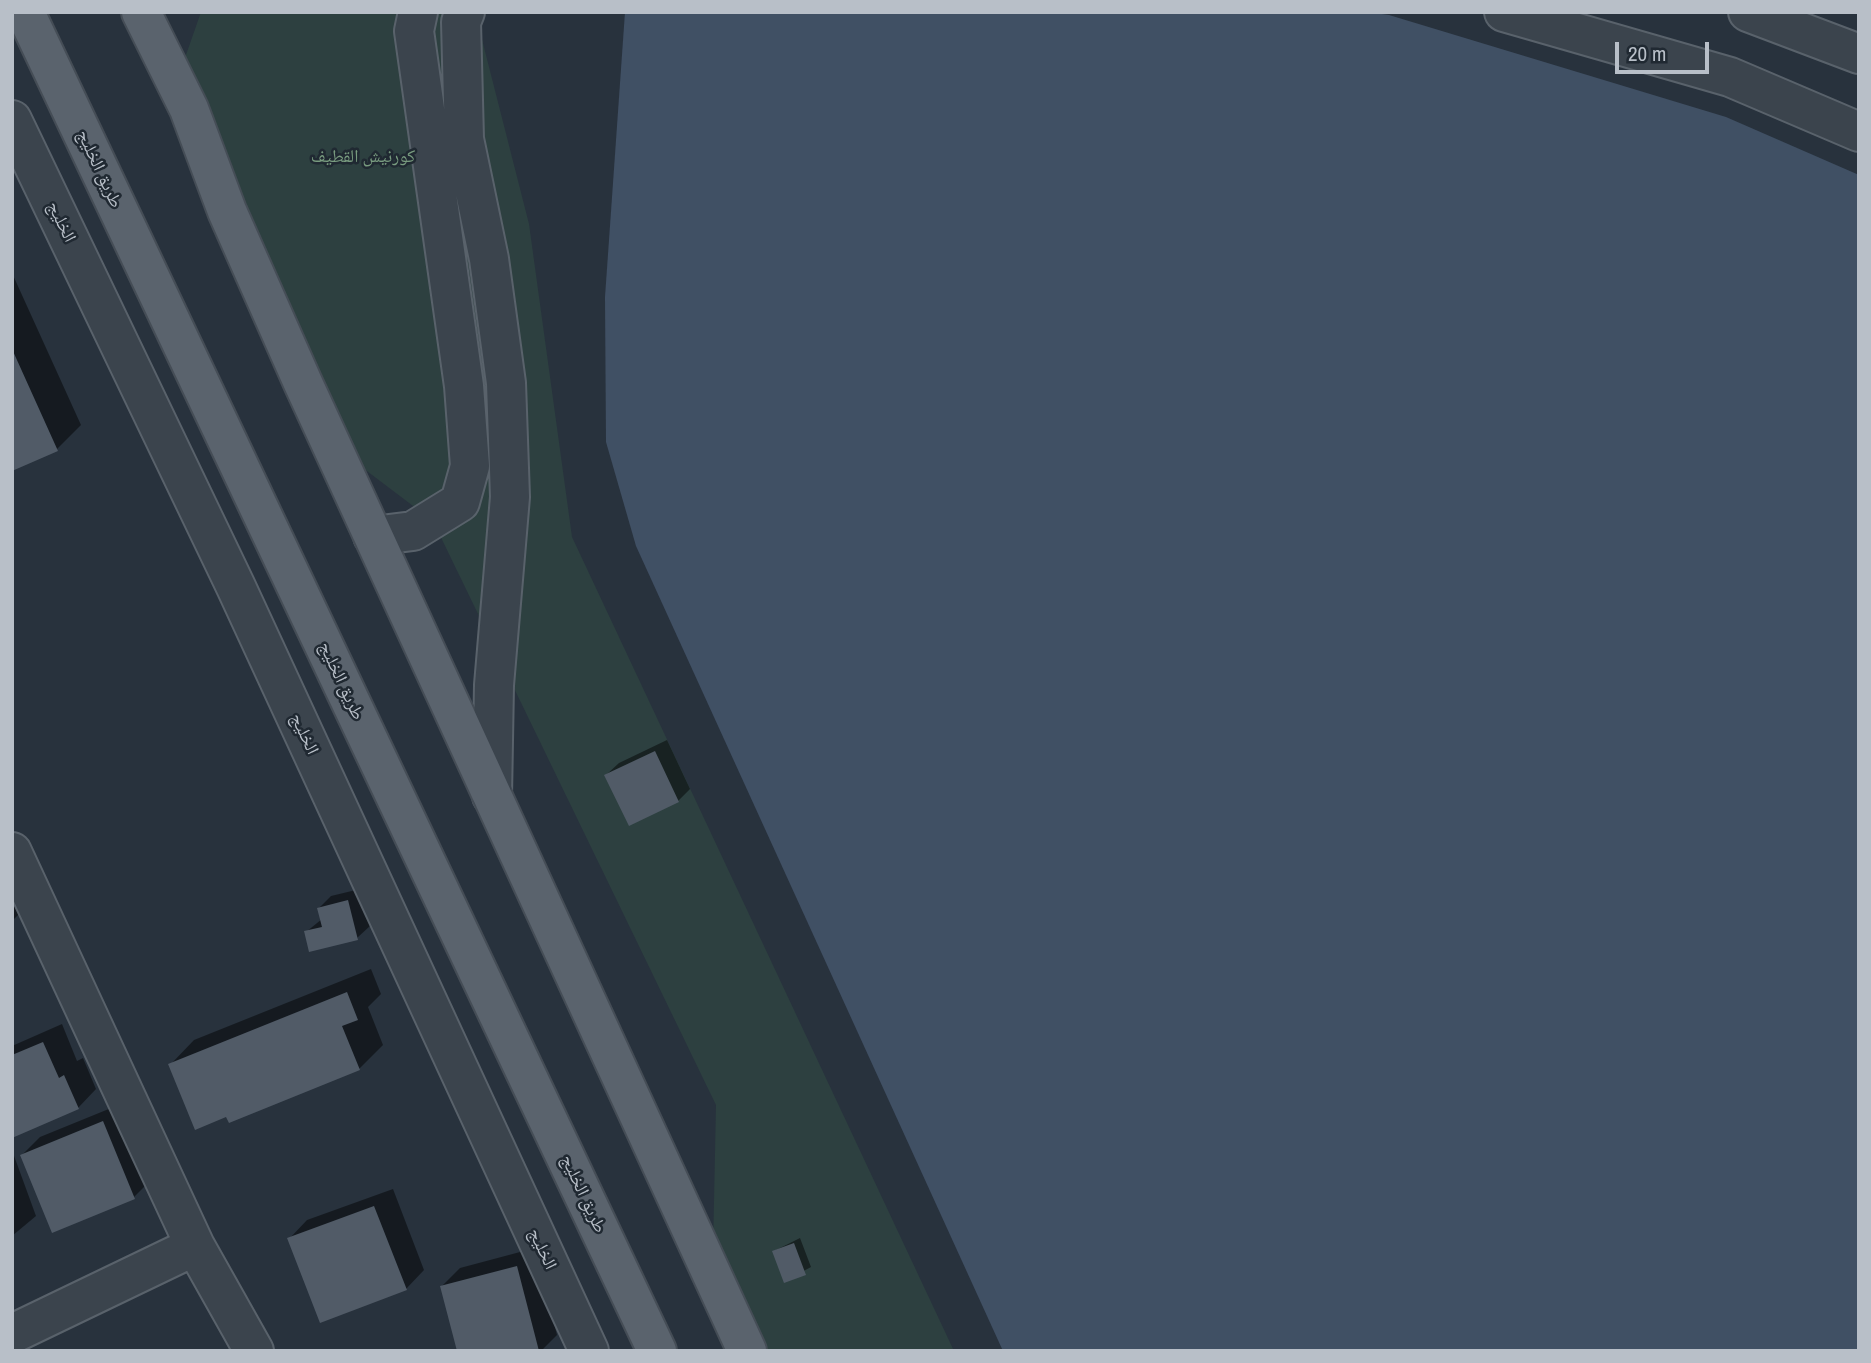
<!DOCTYPE html>
<meta charset="utf-8">
<style>
body{margin:0}
#map{position:relative;width:1871px;height:1363px;overflow:hidden;background:#28323d;font-family:"Archivo Narrow",sans-serif}
canvas{display:block}
.frame{position:absolute;inset:0;border:14px solid #b8bfc8;pointer-events:none}
.scale{position:absolute;left:1615px;top:42px;width:94px;height:32px;box-sizing:border-box;border:4px solid #b8bfc8;border-top:0;padding-left:9px;font-size:21px;line-height:24px;white-space:nowrap;color:#b8bfc8;-webkit-text-stroke:5px #202932;paint-order:stroke}
</style>
<div id="map">
<canvas width="1871" height="1363"></canvas>
<div class="frame"></div>
<div class="scale">20 m</div>
</div>
<script>
const g = document.querySelector('canvas').getContext('2d');
g.lineJoin = 'round';
function fillPath(path, color) {
  g.fillStyle = color;
  g.fill(path, 'evenodd');
}
function shape(rows) {
  const path = new Path2D();
  for (const r of rows) {
    path.moveTo(r[0], r[1]);
    for (let i = 2; i < r.length; i += 2) path.lineTo(r[i], r[i + 1]);
  }
  return path;
}
function trace(path, color, width, dash) {
  g.strokeStyle = color;
  g.lineWidth = width;
  g.lineCap = dash ? 'butt' : 'round';
  g.setLineDash(dash || []);
  g.stroke(path);
}
function drawText(font, color, halo, rows, align = 'center') {
  g.font = font + ' "Archivo Narrow","Noto Naskh Arabic",sans-serif';
  g.lineWidth = 5;
  g.setLineDash([]);
  g.textBaseline = 'middle';
  g.strokeStyle = halo;
  g.fillStyle = color;
  for (const [text, x, y, turn = 0] of rows) {
    g.save();
    g.translate(x, y);
    g.rotate((+turn || 0) * Math.PI / 180);
    g.textAlign = isNaN(turn) ? turn : align;
    if (halo) g.strokeText(text, 0, 0);
    g.fillText(text, 0, 0);
    g.restore();
  }
}
fillPath(shape([
 [201,12,475,12,529,224,572,537,954,1351,760,1351,713,1249,716,1105,433,521,343,453,172,95]
]), '#2d4040');
fillPath(shape([
 [625,12,1368,12,1389,15,1726,117,1859,175,1859,1351,1003,1351,636,546,606,442,605,297]
]), '#405064');
fillPath(shape([
 [12,273,81,425,57,449,12,469],
 [667,740,690,789,678,801,606,775,619,763],
 [12,880,30,903,12,921],
 [360,889,370,926,357,938,306,932,322,919,319,908,331,896],
 [371,969,381,994,368,1007,383,1045,359,1069,227,1115,170,1065,194,1040],
 [62,1024,77,1061,83,1058,96,1089,78,1108,12,1136,12,1046],
 [121,1104,152,1179,134,1197,22,1155,40,1137],
 [13,1153,36,1216,12,1236,12,1153],
 [393,1189,424,1270,406,1289,289,1239,307,1220],
 [800,1238,811,1267,785,1281,774,1251],
 [535,1248,557,1335,541,1351,458,1351,442,1286,460,1268]
]), '#0007');
fillPath(shape([
 [12,349,58,451,12,471],
 [655,751,679,802,629,826,604,775],
 [348,900,358,940,309,952,304,931,322,927,317,908],
 [347,992,358,1020,342,1026,360,1070,229,1123,226,1117,195,1130,168,1064],
 [43,1042,59,1078,64,1075,79,1109,12,1138,12,1055],
 [103,1121,135,1199,52,1233,20,1155],
 [374,1206,407,1290,320,1323,287,1238],
 [794,1243,806,1275,784,1283,772,1251],
 [517,1266,539,1351,457,1351,440,1286]
]), '#515b67');
const minor = shape([
 [465,12,461,22,464,139,489,259,506,383,510,497,494,685,492,796],
 [1504,12,1730,77,1859,132],
 [1748,12,1859,54],
 [12,120,236,587,589,1351],
 [373,536,413,531,460,502,470,466,464,386,414,31,418,12],
 [12,852,195,1246,254,1351],
 [12,1334,195,1246]
]);
const major = shape([
 [25,12,657,1351],
 [141,12,189,109,227,211,303,383,747,1351]
]);
trace(minor, '#59626b', 42);
trace(major, '#454d56', 42);
trace(minor, '#3b444d', 38);
trace(major, '#5a636d', 38);
drawText('18px', '#789b7f', '#202932', [
 ["كورنيش القطيف",363,157]
]);
drawText('18px', '#b8bfc8', '#202932', [
 ["طريق الخليج",99,169,65],
 ["الخليج",61,222,64],
 ["طريق الخليج",341,681,65],
 ["الخليج",304,734,65],
 ["طريق الخليج",583,1194,65],
 ["الخليج",542,1249,65]
]);
</script>
